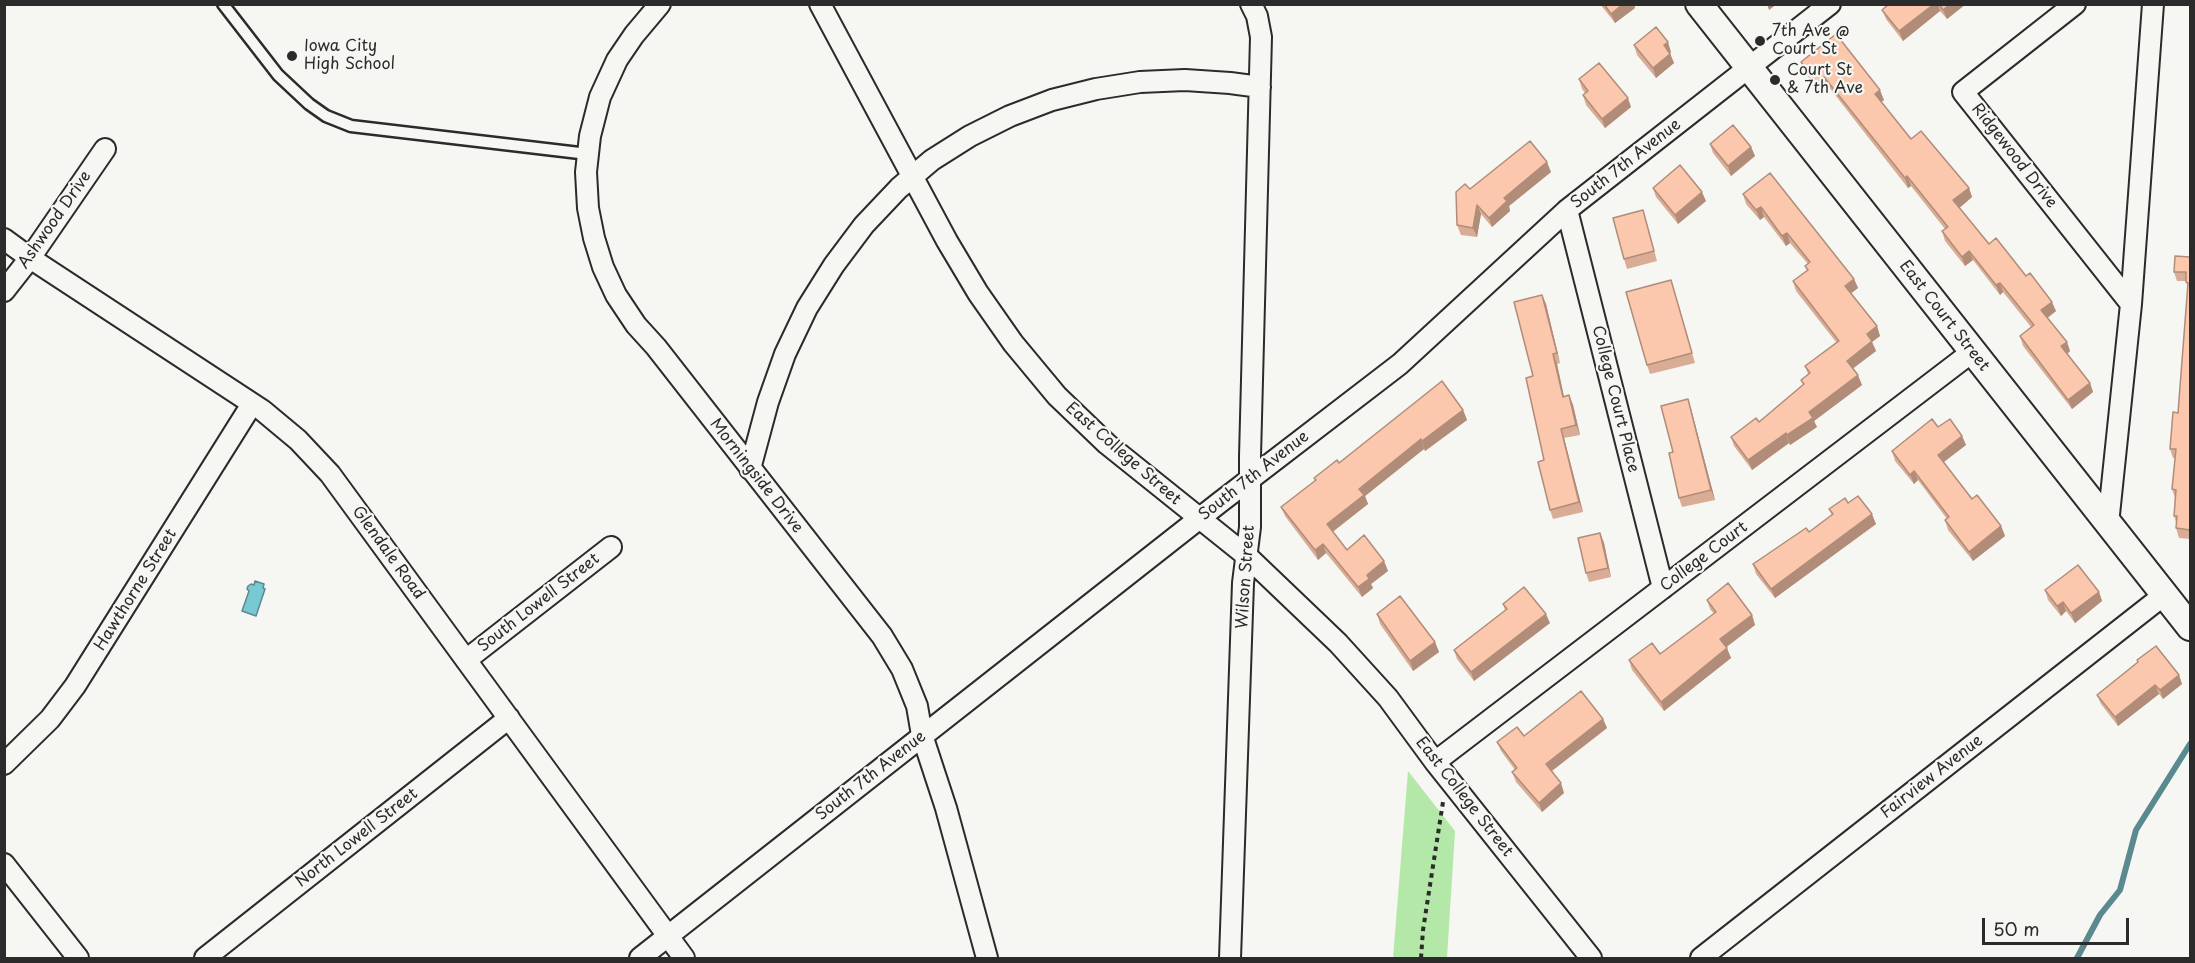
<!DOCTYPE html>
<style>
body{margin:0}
#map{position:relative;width:2195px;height:963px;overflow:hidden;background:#f6f6f2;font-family:"Playpen Sans",sans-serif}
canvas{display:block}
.frame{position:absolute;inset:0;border:6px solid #2b2b2b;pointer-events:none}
.scale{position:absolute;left:1982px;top:918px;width:147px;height:27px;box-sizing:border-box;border:3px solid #2b2b2b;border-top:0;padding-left:8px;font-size:18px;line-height:21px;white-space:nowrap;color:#2b2b2b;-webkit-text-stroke:4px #f6f6f2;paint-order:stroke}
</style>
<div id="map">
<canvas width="2195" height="963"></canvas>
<div class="frame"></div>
<div class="scale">50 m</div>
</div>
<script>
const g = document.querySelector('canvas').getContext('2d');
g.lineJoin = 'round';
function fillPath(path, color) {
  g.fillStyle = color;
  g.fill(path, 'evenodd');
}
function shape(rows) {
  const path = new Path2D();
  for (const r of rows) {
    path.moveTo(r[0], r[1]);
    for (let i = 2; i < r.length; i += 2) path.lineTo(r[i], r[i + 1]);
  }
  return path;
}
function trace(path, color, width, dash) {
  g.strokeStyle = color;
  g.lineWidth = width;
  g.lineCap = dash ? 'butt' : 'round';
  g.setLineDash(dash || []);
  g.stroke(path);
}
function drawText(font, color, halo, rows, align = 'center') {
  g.font = font + ' "Playpen Sans",sans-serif';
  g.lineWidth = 4.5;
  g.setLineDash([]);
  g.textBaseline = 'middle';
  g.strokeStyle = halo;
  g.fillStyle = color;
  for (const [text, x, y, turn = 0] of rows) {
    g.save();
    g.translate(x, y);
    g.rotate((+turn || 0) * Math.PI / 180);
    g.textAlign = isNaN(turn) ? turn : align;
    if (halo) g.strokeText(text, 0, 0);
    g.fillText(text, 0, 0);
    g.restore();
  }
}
fillPath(shape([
 [1408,771,1455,831,1447,958,1393,958]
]), '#b4e8a9');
const water = shape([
 [255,581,264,584,263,588,265,589,256,616,242,611,249,591,247,589,248,586,251,584,254,585,255,581]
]);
fillPath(water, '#79c9d4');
trace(water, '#5a8a90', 1.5);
trace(shape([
 [2077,958,2100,915,2120,890,2136,830,2190,744]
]), '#5a8a90', 6);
const service = shape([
 [223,4,278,75,309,104,326,116,351,126,588,154]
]);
const minor = shape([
 [660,4,634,35,617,60,600,97,590,136,586,172,588,208,594,238,603,267,616,295,636,325,656,347,882,636,902,669,917,706,922,735,946,808,987,958],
 [820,4,947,241,978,293,1013,343,1057,396,1107,444,1248,557,1338,643,1388,698,1435,762,1591,958],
 [2075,4,1963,92,2131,304,2108,524],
 [1567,210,1663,588],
 [4,239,30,258,262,410,298,440,330,474,684,958],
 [4,291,30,258,105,149],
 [2131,304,2153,4],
 [750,469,768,402,785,354,807,308,834,265,864,225,899,188,932,160,970,136,1010,116,1052,100,1096,89,1140,82,1185,80,1230,83,1260,87],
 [466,660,611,547],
 [1435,762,1972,352],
 [4,764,50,719,75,686,252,404],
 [4,864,78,958],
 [205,958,509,718],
 [640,958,1219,503,1400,364,1567,210,1830,4],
 [1230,958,1243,583,1250,527,1250,456,1261,37,1257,16,1251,4],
 [1701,958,2164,595]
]);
const tertiary = shape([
 [1699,4,2190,627]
]);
trace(service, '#2b2b2b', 15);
trace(minor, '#2b2b2b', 24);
trace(tertiary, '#2b2b2b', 30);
trace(shape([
 [1421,958,1423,930,1443,802]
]), '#2b2b2b', 4, [4.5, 4.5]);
trace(service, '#f6f6f2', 10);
trace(minor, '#f6f6f2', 20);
trace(tertiary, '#f6f6f2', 26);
fillPath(shape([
 [1600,4,1634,4,1635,8,1615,23],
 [1889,4,1966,4,1947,19,1940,11,1903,41,1886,19,1882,10],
 [1634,45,1671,52,1670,53,1674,63,1656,78,1637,55],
 [1801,62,1884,100,1881,102,1911,139,1969,188,1972,197,1959,208,1989,244,2026,276,2056,311,2047,318,2067,342,2070,351,2067,354,2090,383,2093,392,2072,409,2023,346,2020,336,2031,327,2003,292,2000,295,1973,260,1965,266,1945,241,1942,231,1945,229,1911,186,1908,188,1828,86,1821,92,1804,72],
 [1579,79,1631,107,1605,128,1586,105,1583,95,1585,93,1582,89],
 [1710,144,1751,147,1755,156,1731,176,1713,153],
 [1551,172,1509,206,1510,211,1492,227,1481,214,1477,237,1461,235,1457,225,1470,189],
 [1653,188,1706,201,1678,224,1656,197],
 [1743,194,1854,279,1858,288,1851,293,1877,326,1880,336,1872,342,1876,351,1853,368,1862,385,1814,421,1817,427,1790,445,1789,443,1752,470,1734,446,1731,437,1759,422,1803,385,1801,380,1808,374,1805,366,1836,342,1796,291,1793,281,1807,270,1805,266,1808,264,1790,243,1786,246,1764,217,1760,220,1746,204],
 [1646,220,1657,261,1627,269,1624,259],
 [2190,256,2190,539,2179,538,2176,528,2176,522,2174,516,2175,498,2172,489,2175,458,2173,458,2170,449,2178,413,2188,288,2186,281,2177,281,2174,272],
 [1674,290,1695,363,1650,374,1647,365],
 [1542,295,1546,304,1560,363,1557,364,1564,397,1569,395,1573,405,1580,435,1564,438,1583,512,1553,519,1550,510,1533,376],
 [1691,409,1715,500,1682,507,1679,498],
 [1463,410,1467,420,1425,451,1424,449,1365,496,1368,504,1332,532,1347,550,1384,561,1388,571,1371,584,1373,588,1362,597,1326,553,1318,560,1285,516,1281,507,1315,481,1314,478],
 [1938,427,1962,436,1966,445,1944,462,1972,499,2001,526,2005,536,1973,561,1948,530,1945,520,1947,519,1918,480,1914,484,1895,461,1892,451],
 [1848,503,1876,524,1775,598,1756,574,1753,564,1809,532,1832,515,1829,509],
 [1600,533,1604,543,1611,577,1589,582,1586,573],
 [2045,590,2099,592,2102,601,2075,623,2066,611,2061,616,2048,600],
 [1707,600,1752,615,1755,625,1726,647,1731,658,1664,711,1632,670,1629,660,1660,654,1714,614,1710,609],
 [1503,604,1550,623,1474,681,1457,659,1454,650,1505,610],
 [1377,614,1435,642,1439,652,1413,671,1380,624],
 [2137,660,2179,675,2182,684,2163,699,2159,694,2118,726,2101,704,2097,695,2138,663],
 [1603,719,1607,728,1552,771,1564,793,1542,812,1516,782,1512,772,1515,770,1501,751,1497,742]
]), '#d9ac95');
fillPath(shape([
 [1623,4,1634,4,1635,8,1615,23,1611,14],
 [1767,4,1777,4,1769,10],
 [1934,4,1938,4,1940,11,1903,41,1899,31],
 [1950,4,1966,4,1947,19,1943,10],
 [1668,42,1671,52,1667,55,1664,45],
 [1670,54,1674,63,1656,78,1653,68],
 [1824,77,1828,86,1821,92,1817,83],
 [1880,90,1884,100,1879,104,1875,94],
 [1628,98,1631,107,1605,128,1602,119],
 [1751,147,1755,156,1731,176,1728,166],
 [1547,162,1551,172,1509,206,1510,211,1492,227,1489,218,1504,198],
 [1907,176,1911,186,1908,188,1905,178],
 [1969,188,1972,197,1957,210,1953,200],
 [1702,192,1706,201,1678,224,1675,215],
 [1477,205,1481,214,1477,237,1473,228],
 [1761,207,1764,217,1760,220,1756,210],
 [1787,233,1790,243,1786,246,1782,236],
 [1969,251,1973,260,1965,266,1962,257],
 [1854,279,1858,288,1849,295,1845,286],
 [2000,283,2003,292,2000,295,1996,285],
 [1542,295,1546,304,1560,363,1557,353],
 [2052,302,2056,311,2045,320,2041,310],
 [1877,326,1880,336,1872,342,1876,351,1851,370,1847,361,1867,334],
 [2067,342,2070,351,2065,356,2061,346],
 [1553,354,1557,364,1566,406,1563,397],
 [1858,375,1862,385,1814,421,1817,427,1790,445,1787,435,1809,412],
 [2090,383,2093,392,2072,409,2068,400],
 [1569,395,1573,405,1580,435,1576,425],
 [1688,399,1691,409,1715,500,1711,490],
 [1463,410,1467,420,1425,451,1422,441],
 [1561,429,1564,438,1583,512,1579,502],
 [1786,433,1789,443,1752,470,1748,460],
 [1962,436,1966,445,1941,464,1938,455],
 [1421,439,1424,449,1365,496,1368,504,1330,534,1327,524,1359,489],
 [1914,471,1918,480,1914,484,1910,475],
 [1872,514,1876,524,1775,598,1771,589],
 [2001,526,2005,536,1973,561,1969,552],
 [1600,533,1604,543,1611,577,1608,568],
 [1323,544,1326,553,1318,560,1315,550],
 [1384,561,1388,571,1371,584,1373,588,1362,597,1358,587,1367,575],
 [2099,592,2102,601,2075,623,2071,613],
 [2063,602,2066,611,2061,616,2057,606],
 [1546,614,1550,623,1474,681,1471,672],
 [1752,615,1755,625,1724,649,1720,639],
 [1435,642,1439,652,1413,671,1410,661],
 [1727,648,1731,658,1664,711,1661,702],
 [2179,675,2182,684,2163,699,2160,690],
 [2155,685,2159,694,2118,726,2115,717],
 [1603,719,1607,728,1549,773,1546,764],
 [1561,783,1564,793,1542,812,1539,803]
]), '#b08c79');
const building = shape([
 [1604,4,1623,4,1611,14,1604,4],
 [1889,4,1934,4,1899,31,1882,10,1889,4],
 [1939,4,1950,4,1943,10,1939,4],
 [1656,27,1668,42,1664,45,1670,54,1653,68,1634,45,1656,27],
 [1836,34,1880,90,1875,94,1911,139,1921,131,1969,188,1953,200,1989,244,1996,238,2026,276,2030,273,2052,302,2041,310,2067,342,2061,346,2090,383,2068,400,2020,336,2034,325,2000,283,1996,285,1969,251,1962,257,1942,231,1948,227,1907,176,1905,178,1824,77,1817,83,1801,62,1836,34],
 [1599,63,1628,98,1602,119,1583,95,1588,91,1579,79,1599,63],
 [1733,125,1751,147,1728,166,1710,144,1733,125],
 [1530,141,1547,162,1504,198,1507,201,1489,218,1477,205,1473,228,1457,225,1456,192,1465,184,1470,189,1530,141],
 [1680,165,1702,192,1675,215,1653,188,1680,165],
 [1770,173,1854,279,1845,286,1877,326,1867,334,1872,341,1847,361,1858,375,1809,412,1813,418,1787,435,1786,433,1748,460,1731,437,1756,418,1759,422,1804,384,1801,380,1810,373,1805,366,1839,341,1793,281,1808,270,1805,266,1810,262,1787,233,1782,236,1761,207,1756,210,1743,194,1770,173],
 [1643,210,1654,251,1624,259,1613,218,1643,210],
 [2175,256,2190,257,2190,256,2190,530,2176,528,2177,516,2174,516,2176,490,2172,489,2176,449,2170,449,2173,412,2178,413,2188,283,2186,282,2186,272,2174,272,2175,256],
 [1671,280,1692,353,1647,365,1626,292,1671,280],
 [1542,295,1557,353,1553,354,1563,397,1569,395,1576,425,1561,429,1579,502,1550,510,1538,462,1544,460,1526,378,1533,376,1514,302,1542,295],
 [1442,381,1463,410,1422,441,1421,439,1359,489,1364,495,1327,524,1347,550,1364,535,1384,561,1367,575,1369,579,1358,587,1323,544,1315,550,1281,507,1316,480,1314,478,1337,460,1339,463,1442,381],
 [1688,399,1711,490,1679,498,1669,453,1673,452,1661,406,1688,399],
 [1932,419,1938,427,1950,419,1962,436,1938,455,1972,499,1977,495,2001,526,1969,552,1945,520,1949,517,1914,471,1910,475,1892,451,1932,419],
 [1858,496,1872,514,1771,589,1753,564,1806,528,1809,532,1833,514,1829,509,1845,498,1848,503,1858,496],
 [1600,533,1608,568,1586,573,1578,538,1600,533],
 [2078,565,2099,592,2071,613,2063,602,2057,606,2045,590,2078,565],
 [1728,583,1752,615,1720,639,1727,648,1661,702,1629,660,1652,643,1660,654,1716,612,1707,600,1728,583],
 [1524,587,1546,614,1471,672,1454,650,1507,609,1503,604,1524,587],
 [1400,596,1435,642,1410,661,1377,614,1400,596],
 [2156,646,2179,675,2160,690,2155,685,2115,717,2097,695,2138,662,2137,660,2156,646],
 [1581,691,1603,719,1546,764,1561,783,1539,803,1512,772,1517,768,1497,742,1517,727,1524,736,1581,691]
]);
fillPath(building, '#fcc8ad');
trace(building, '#b08c79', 1.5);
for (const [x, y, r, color] of [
 [1760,41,6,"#2b2b2b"],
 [292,56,6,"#2b2b2b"],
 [1775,80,6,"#2b2b2b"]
]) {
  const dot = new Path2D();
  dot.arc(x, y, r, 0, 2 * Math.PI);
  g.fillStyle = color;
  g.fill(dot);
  trace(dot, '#f6f6f2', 2);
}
drawText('16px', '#2b2b2b', '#f6f6f2', [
 ["7th Ave @",1772,32],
 ["Court St",1772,50],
 ["Iowa City",304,47],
 ["High School",304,65],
 ["Court St",1787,71],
 ["& 7th Ave",1787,89]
], 'left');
drawText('16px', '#2b2b2b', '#f6f6f2', [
 ["Ridgewood Drive",2014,156,52],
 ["South 7th Avenue",1626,164,-38],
 ["Ashwood Drive",55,220,-55],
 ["East Court Street",1944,316,52],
 ["College Court Place",1615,399,76],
 ["East College Street",1123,454,41],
 ["Morningside Drive",756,476,52],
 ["South 7th Avenue",1254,476,-38],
 ["Glendale Road",388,553,54],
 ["College Court",1704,557,-37],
 ["Wilson Street",1246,577,-86],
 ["Hawthorne Street",136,590,-58],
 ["South Lowell Street",539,603,-38],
 ["South 7th Avenue",871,776,-38],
 ["Fairview Avenue",1932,777,-38],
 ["East College Street",1464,797,52],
 ["North Lowell Street",357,838,-38]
]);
</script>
